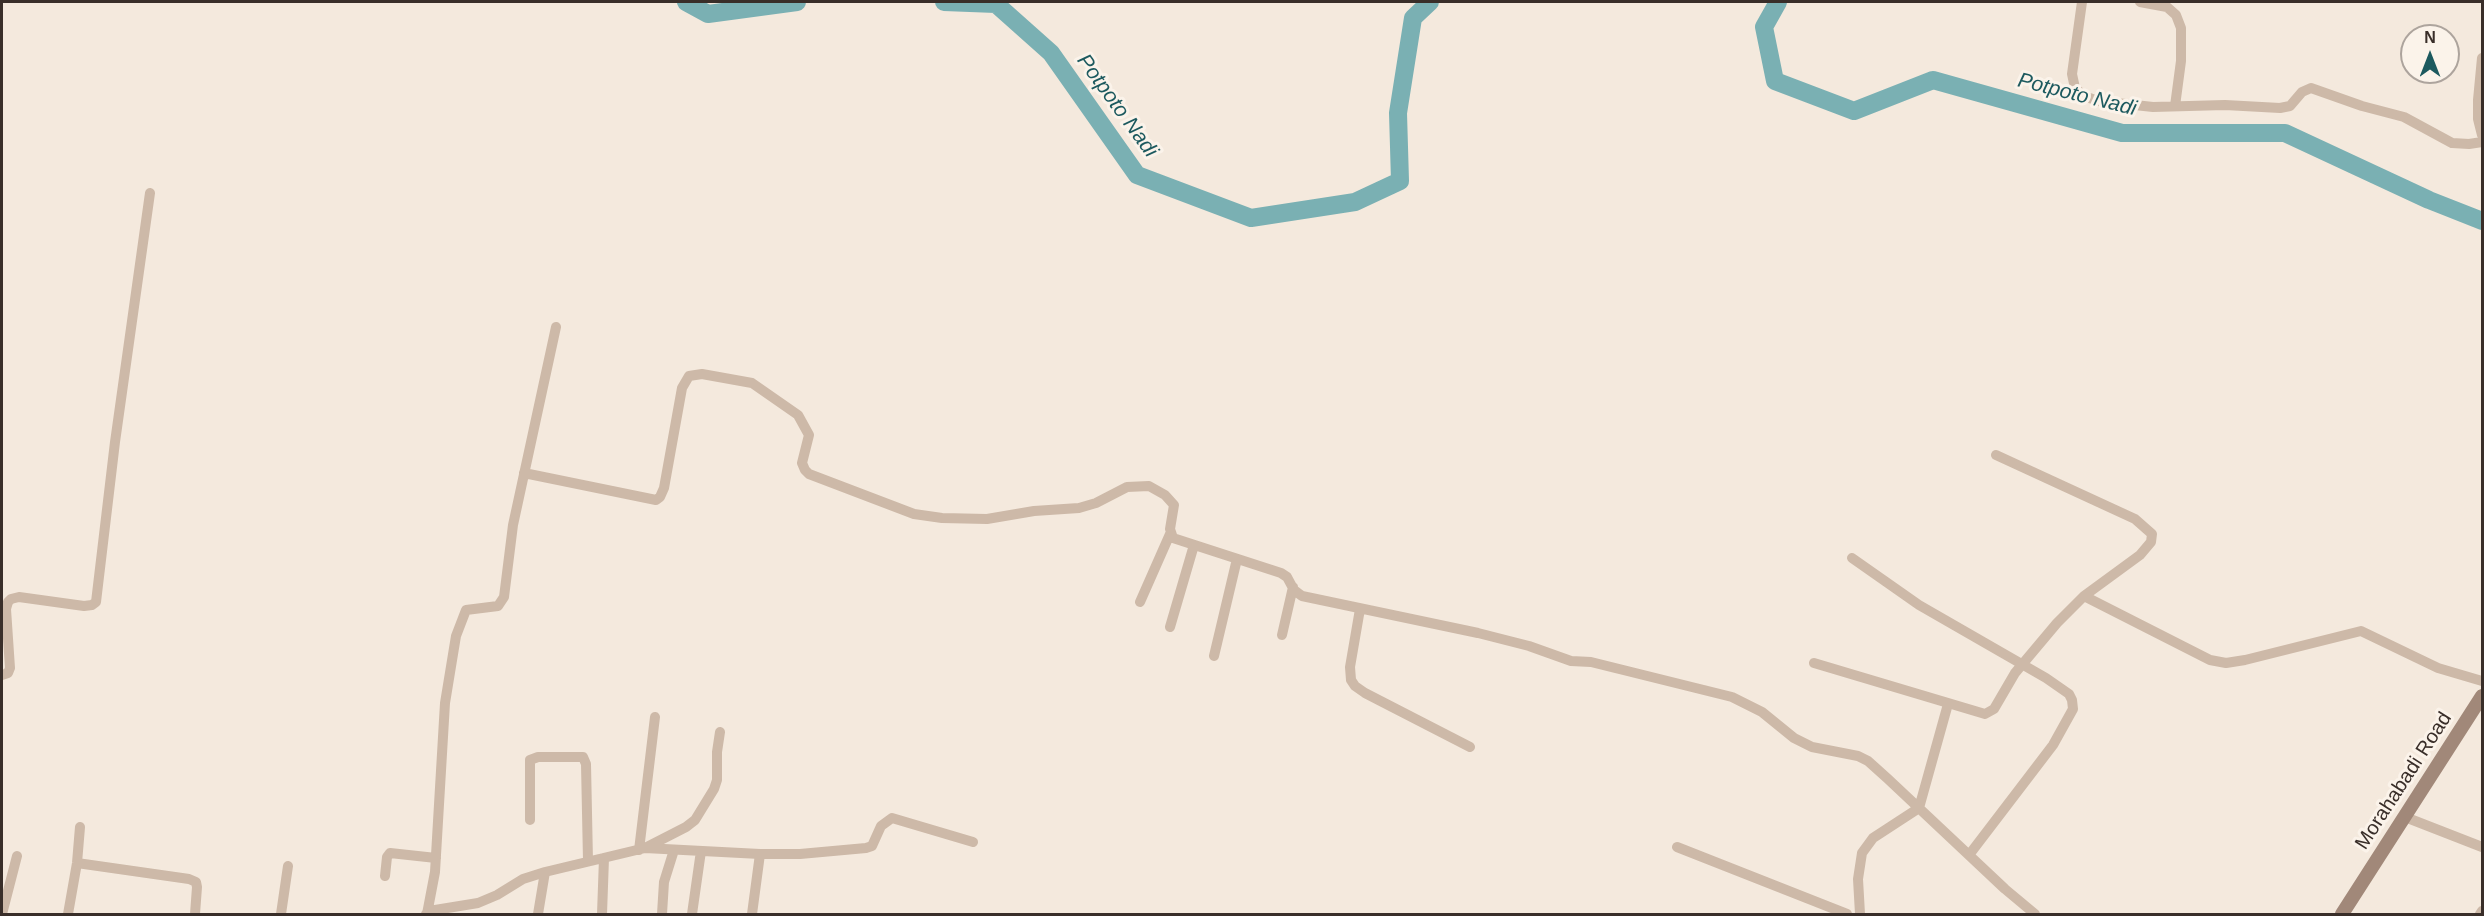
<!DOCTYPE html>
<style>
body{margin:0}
#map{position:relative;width:2484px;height:916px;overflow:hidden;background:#f4e9dd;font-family:Helvetica,sans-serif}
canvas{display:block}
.frame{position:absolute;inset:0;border:3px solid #392e29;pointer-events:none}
.north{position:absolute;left:2400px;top:24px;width:60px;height:60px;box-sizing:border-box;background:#fbf3ea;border:2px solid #ada49d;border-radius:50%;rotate:0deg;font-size:16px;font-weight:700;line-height:24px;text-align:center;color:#392e29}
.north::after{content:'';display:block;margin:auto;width:21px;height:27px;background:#1c595e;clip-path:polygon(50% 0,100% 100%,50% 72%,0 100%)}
</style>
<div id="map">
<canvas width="2484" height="916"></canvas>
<div class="frame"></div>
<div class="north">N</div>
</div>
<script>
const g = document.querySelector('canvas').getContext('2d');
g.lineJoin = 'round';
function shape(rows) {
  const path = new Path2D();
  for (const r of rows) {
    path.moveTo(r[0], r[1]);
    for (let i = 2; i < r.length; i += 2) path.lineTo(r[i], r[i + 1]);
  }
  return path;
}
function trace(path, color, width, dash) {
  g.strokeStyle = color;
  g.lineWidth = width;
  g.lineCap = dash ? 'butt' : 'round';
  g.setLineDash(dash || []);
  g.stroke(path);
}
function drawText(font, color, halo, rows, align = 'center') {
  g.font = font + ' Helvetica,sans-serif';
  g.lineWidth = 6;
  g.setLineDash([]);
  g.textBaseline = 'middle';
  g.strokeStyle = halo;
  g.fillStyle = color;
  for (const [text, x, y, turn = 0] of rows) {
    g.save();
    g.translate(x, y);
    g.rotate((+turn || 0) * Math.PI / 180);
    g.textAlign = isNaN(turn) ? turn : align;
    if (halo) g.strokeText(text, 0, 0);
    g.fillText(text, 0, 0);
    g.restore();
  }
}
trace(shape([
 [686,2,708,14,797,2],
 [944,2,996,4,1051,53,1137,175,1251,218,1355,202,1400,181,1398,113,1413,18,1430,2],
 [1778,2,1764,27,1775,81,1854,111,1933,80,2122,133,2285,133,2429,200,2482,221]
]), '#7ab0b3', 18);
trace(shape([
 [2082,2,2072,74,2075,88,2084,96,2098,101,2153,107,2225,105,2280,108,2290,106,2302,92,2311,88,2362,106,2404,117,2452,143,2469,144,2482,142],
 [2140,2,2167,7,2176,15,2181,28,2181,61,2175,106],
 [2482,58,2478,100,2478,119,2482,135],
 [524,473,656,500,660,497,664,488,682,388,689,376,702,374,752,383,798,415,809,435,802,463,805,470,809,474,914,514,942,518,987,519,1034,511,1079,508,1096,503,1127,487,1149,486,1165,495,1174,505,1170,529,1173,538,1281,573,1287,577,1294,590,1302,596,1478,633,1529,646,1571,661,1591,662,1732,697,1762,712,1794,738,1812,747,1858,756,1868,761,1888,779,2005,889,2035,914],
 [1852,558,1919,605,2046,678,2069,694,2072,700,2073,709,2053,745,1969,855],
 [2084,596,2210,660,2226,663,2245,660,2361,631,2438,668,2482,681],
 [1140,602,1170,534],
 [1360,609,1350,667,1351,680,1355,686,1365,693,1470,747],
 [1170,627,1194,545],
 [1282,635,1293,587],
 [1214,656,1237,559],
 [1814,663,1985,714,1994,709,2015,673,2057,623,2084,596,2140,555,2151,542,2152,534,2135,519,1996,455],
 [2,675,8,673,10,668,6,609,8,602,11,599,19,597,84,606,92,605,96,602,115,442,150,193],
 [2405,817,2482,847],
 [530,820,530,760,538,757,583,757,586,764,588,861],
 [1677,847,1847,914],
 [645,848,760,854,800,854,866,848,872,846,881,826,892,818,973,842],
 [639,850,655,717],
 [77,863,189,879,196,882,197,887,195,914],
 [545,872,645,848,686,827,695,820,714,789,717,780,717,752,720,732],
 [385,876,387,857,390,853,436,858],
 [2,914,17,856],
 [68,914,77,863,80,827],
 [281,914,288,866],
 [426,914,435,910,478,903,497,895,523,879,545,872,538,914],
 [427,914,435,872,445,703,456,636,466,610,498,606,504,597,513,525,556,327],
 [602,914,604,858],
 [662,914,664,882,674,850],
 [692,914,701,851],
 [752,914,760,854],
 [1860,914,1858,879,1862,853,1873,838,1919,808,1948,704],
 [2480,914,2482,911]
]), '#cdb9a8', 10);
trace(shape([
 [2342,914,2482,696]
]), '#a18879', 14);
drawText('20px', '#392e29', '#fbf3ea', [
 ["Morahabadi Road",2404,781,-57]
]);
drawText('italic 21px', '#1c595e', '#fbf3ea', [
 ["Potpoto Nadi",2077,95,14],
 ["Potpoto Nadi",1117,106,54]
]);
</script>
